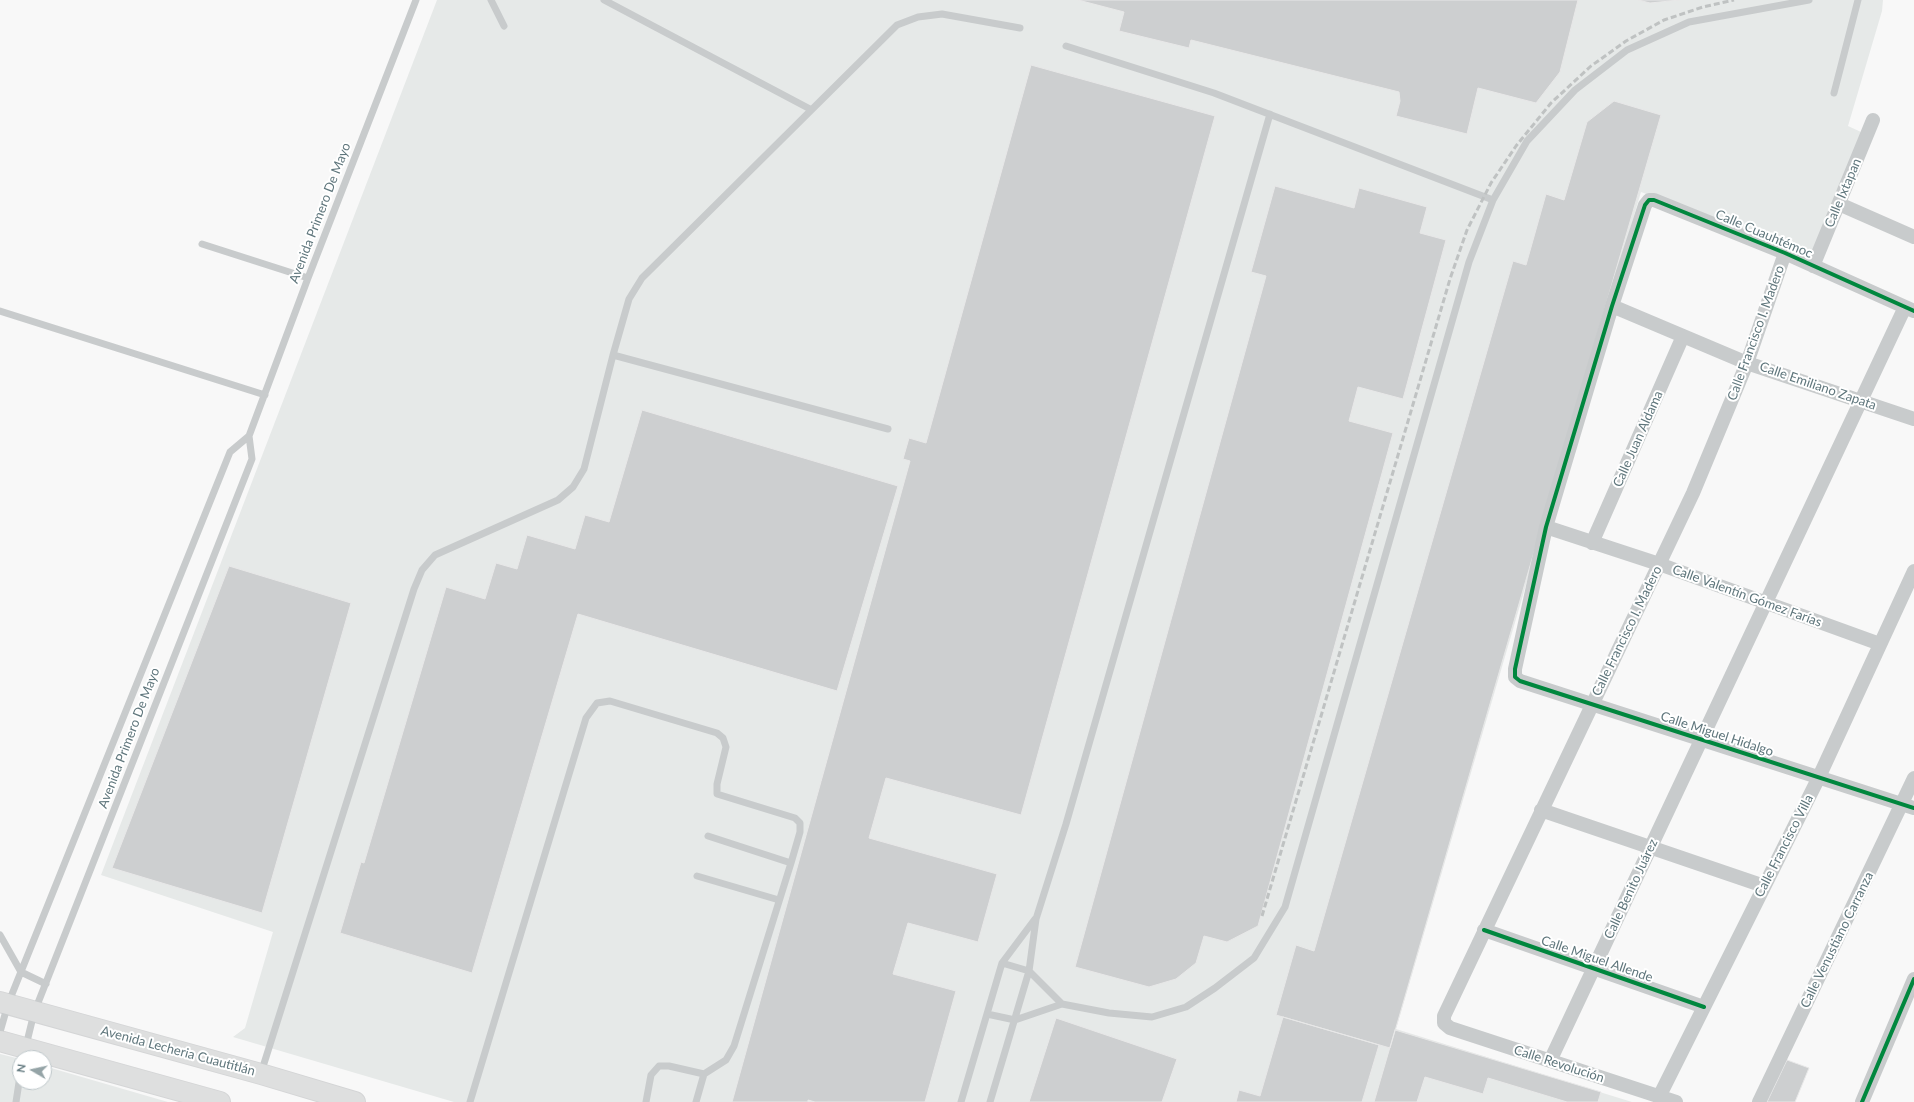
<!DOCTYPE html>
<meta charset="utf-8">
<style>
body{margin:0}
#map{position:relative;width:1914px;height:1102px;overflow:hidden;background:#f8f8f8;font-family:Lato,sans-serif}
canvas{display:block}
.north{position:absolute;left:12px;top:1050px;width:40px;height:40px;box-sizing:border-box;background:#fff;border:1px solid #bfc8cb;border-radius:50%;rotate:279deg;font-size:11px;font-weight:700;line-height:16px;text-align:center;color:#5f767c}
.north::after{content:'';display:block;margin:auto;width:14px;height:18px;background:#95a4a7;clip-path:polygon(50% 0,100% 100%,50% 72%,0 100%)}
</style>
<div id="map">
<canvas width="1914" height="1102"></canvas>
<div class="north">N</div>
</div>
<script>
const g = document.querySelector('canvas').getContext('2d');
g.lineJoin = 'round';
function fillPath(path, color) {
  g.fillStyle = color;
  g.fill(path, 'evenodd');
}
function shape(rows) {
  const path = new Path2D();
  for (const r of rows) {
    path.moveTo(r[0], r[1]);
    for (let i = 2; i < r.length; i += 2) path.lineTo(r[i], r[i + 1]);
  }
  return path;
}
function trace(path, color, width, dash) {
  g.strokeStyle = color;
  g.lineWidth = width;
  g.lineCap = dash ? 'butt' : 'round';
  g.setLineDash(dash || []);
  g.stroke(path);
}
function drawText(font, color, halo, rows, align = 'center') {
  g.font = font + ' Lato,sans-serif';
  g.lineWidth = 4;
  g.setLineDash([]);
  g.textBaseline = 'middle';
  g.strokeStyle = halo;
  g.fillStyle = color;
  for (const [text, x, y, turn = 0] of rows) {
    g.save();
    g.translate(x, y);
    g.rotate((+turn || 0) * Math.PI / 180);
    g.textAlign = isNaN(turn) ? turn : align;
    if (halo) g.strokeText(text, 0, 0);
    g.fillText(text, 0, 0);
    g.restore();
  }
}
fillPath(shape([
 [437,0,1883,0,1882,11,1848,126,1861,132,1812,253,1641,192,1396,1029,1632,1102,454,1102,233,1037,245,1028,273,932,101,875],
 [0,1054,20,1059,20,1082,44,1082,44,1066,168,1102,0,1102]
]), '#e6e9e8');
const building = shape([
 [1078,0,1578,0,1560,72,1536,103,1478,88,1467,134,1396,116,1400,101,1399,92,1191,40,1189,48,1119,31,1124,12,1078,0],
 [1638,0,1680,0,1650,3,1638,0],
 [1031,65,1215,116,1021,815,886,778,869,838,997,874,978,942,908,923,893,974,956,991,925,1102,815,1102,808,1100,808,1102,732,1102,910,461,903,459,909,438,926,443,1031,65],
 [1614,101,1661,115,1390,1048,1276,1015,1296,945,1314,951,1513,261,1526,265,1546,194,1564,200,1587,122,1614,101],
 [1275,186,1354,208,1359,188,1427,207,1420,233,1446,240,1403,399,1358,387,1349,421,1393,433,1258,926,1227,942,1204,936,1196,963,1176,979,1149,987,1075,967,1266,276,1251,272,1275,186],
 [642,410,898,486,837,691,578,614,472,973,340,933,361,862,364,863,446,587,485,599,496,563,517,569,527,535,575,549,585,515,609,522,642,410],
 [229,566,351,603,262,913,112,868,229,566],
 [1283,1017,1379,1045,1362,1102,1236,1102,1239,1090,1260,1096,1283,1017],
 [1056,1018,1177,1059,1162,1102,1029,1102,1056,1018],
 [1395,1030,1601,1092,1598,1102,1567,1102,1488,1078,1483,1094,1425,1077,1417,1102,1374,1102,1395,1030],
 [1787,1060,1809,1068,1795,1102,1767,1102,1787,1060]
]);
fillPath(building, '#cdcfd0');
trace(building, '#e8e8e8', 1);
const secondary = shape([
 [0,1002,261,1074,355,1102],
 [0,1041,220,1102]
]);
trace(secondary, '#d4d5d6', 22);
trace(shape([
 [491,0,504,26],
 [604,0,810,109],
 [1066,46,1214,93,1493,200],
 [1834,93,1858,0],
 [202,244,308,278],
 [0,311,265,395],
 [613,355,888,429],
 [697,876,779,900],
 [0,935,21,972,46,984],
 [1002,963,1029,971,1062,1004],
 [987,1014,1015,1020,1062,1004,1109,1013,1152,1017,1186,1007,1215,988,1254,958,1285,907,1469,262,1493,200,1527,141,1575,90,1627,50,1689,22,1809,0],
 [0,1032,8,1004,230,452,249,436],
 [23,1058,34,1013,252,459,249,436,308,278,416,0],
 [261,1073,414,589,422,570,435,555,558,500,573,487,584,469,613,355,629,299,642,278,897,25,918,17,942,14,1020,28],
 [16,1102,20,1076],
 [470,1102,586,718,597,703,610,701,717,733,723,738,726,747,717,784,717,794,795,818,800,823,800,832,791,863],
 [646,1102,651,1075,659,1066,669,1066,704,1074],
 [696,1102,704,1074,726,1060,734,1046,791,863,708,836],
 [961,1102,1002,963,1035,919],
 [990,1102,1029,971,1036,919,1066,824,1270,114]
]), '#c8cbcc', 7);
trace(shape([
 [1839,204,1914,237],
 [1813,266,1873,120],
 [1612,306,1747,363,1914,419],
 [1914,311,1785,253,1654,200,1649,200,1645,205,1612,306,1546,527,1515,669,1515,677,1520,681,1914,808],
 [1546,527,1659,564,1880,644],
 [1592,543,1683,336],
 [1541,810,1764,886],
 [1484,930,1704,1007],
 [1550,1061,1905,307],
 [1659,1097,1819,777,1914,571],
 [1676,1102,1450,1028,1444,1023,1444,1016,1693,493,1747,363,1785,253],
 [1759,1102,1914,778],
 [1862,1102,1914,979]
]), '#c8cbcc', 14);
trace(secondary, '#dedfdf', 20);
trace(shape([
 [1262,916,1450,279,1467,230,1491,183,1516,146,1551,103,1591,66,1626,41,1664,20,1703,7,1734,0]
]), '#bfc2c2', 3, [6, 3]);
trace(shape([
 [1914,311,1785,253,1654,200,1649,200,1645,205,1612,306,1546,527,1515,669,1515,677,1520,681,1914,808],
 [1484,930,1704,1007],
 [1862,1102,1914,979]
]), '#00873e', 4);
drawText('13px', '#5f767c', '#fff', [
 ["Calle Ixtapan",1843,193,-67],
 ["Avenida Primero De Mayo",320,213,-69],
 ["Calle Cuauhtémoc",1764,234,23],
 ["Calle Francisco I. Madero",1756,333,-70],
 ["Calle Emiliano Zapata",1818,386,19],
 ["Calle Juan Aldama",1638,439,-66],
 ["Calle Valentín Gómez Farías",1747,596,20],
 ["Calle Francisco I. Madero",1627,631,-64],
 ["Calle Miguel Hidalgo",1717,734,18],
 ["Avenida Primero De Mayo",129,738,-69],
 ["Calle Francisco Villa",1784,846,-63],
 ["Calle Benito Juárez",1631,889,-65],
 ["Calle Venustiano Carranza",1837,940,-64],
 ["Calle Miguel Allende",1597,959,19],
 ["Avenida Lecheria Cuautitlán",178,1051,15],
 ["Calle Revolución",1559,1064,18]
]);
</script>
